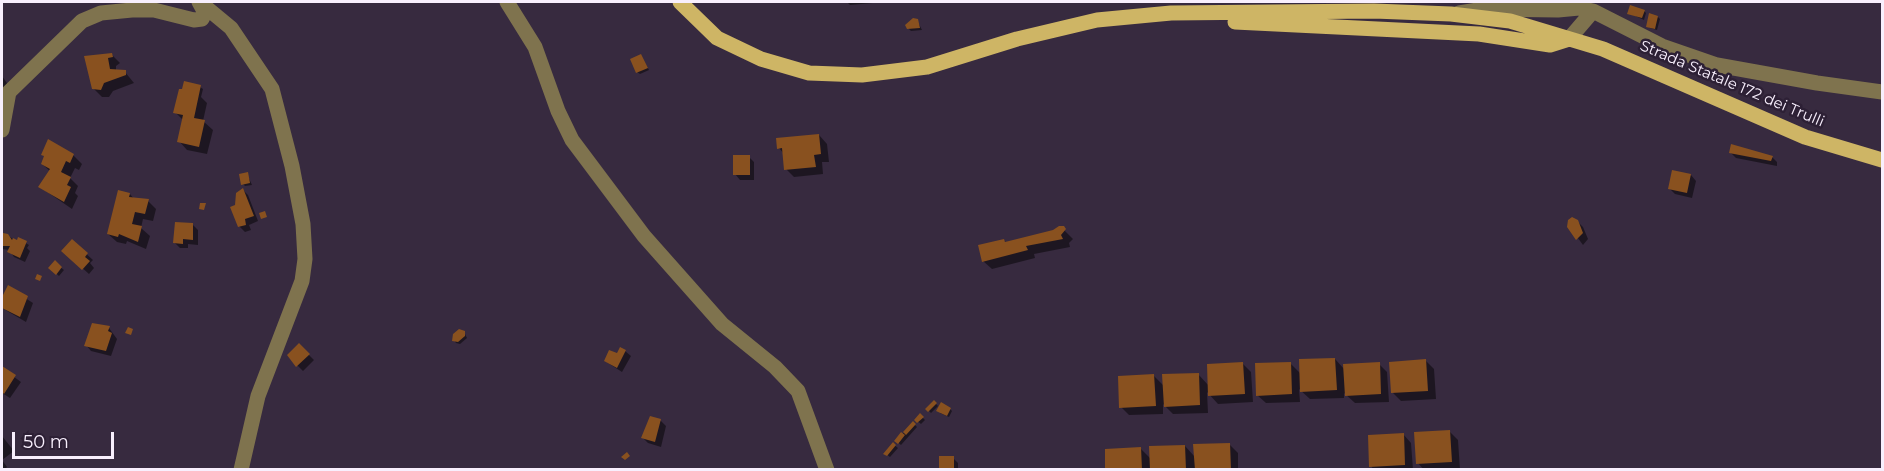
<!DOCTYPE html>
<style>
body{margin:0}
#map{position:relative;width:1884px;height:471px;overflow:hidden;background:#372a3f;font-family:Montserrat,sans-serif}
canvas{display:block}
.frame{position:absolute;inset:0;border:3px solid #f8effd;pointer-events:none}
.scale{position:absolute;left:12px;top:432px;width:102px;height:27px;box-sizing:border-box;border:3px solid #f8effd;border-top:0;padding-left:8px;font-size:18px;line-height:21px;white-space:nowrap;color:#f8effd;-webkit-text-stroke:4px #2d2035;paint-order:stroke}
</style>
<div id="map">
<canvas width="1884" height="471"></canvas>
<div class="frame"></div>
<div class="scale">50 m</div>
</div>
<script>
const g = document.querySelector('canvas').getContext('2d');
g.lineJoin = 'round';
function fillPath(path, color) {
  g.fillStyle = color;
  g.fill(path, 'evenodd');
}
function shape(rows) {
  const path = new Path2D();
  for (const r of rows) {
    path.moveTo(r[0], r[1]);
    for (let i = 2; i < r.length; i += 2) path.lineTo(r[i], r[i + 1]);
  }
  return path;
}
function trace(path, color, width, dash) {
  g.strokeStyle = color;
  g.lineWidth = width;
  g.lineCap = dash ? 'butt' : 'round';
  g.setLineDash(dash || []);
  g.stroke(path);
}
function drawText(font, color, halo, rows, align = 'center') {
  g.font = font + ' Montserrat,sans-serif';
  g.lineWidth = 5;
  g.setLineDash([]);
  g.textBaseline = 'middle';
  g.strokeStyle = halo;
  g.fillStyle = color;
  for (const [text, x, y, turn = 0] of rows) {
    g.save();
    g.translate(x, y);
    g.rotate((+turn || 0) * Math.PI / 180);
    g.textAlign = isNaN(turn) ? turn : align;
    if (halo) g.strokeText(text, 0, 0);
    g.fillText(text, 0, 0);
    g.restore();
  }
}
fillPath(shape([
 [847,2,873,2,873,3,850,5],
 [1644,11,1646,13,1644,20,1629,13],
 [1658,17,1660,19,1657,30,1650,28,1648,26],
 [917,20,922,30,911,31,908,28],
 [112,55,120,63,116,66,116,71,125,72,134,83,113,91,109,97,102,97,94,89,86,57],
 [641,56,649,70,640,74,637,72],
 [2,76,11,89,2,110],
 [200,87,203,89,201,97,207,103,203,121,213,130,207,154,187,150,179,141,184,121,175,112],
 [819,135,827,144,829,162,822,162,823,174,794,177,786,169,784,154,779,148],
 [53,146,73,155,82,164,79,170,75,168,70,178,78,186,75,193,78,196,72,209,40,187,51,172,42,164],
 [1731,153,1772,157,1777,162,1777,166,1736,158],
 [749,157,754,162,754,180,740,180,735,174],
 [247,174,252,185,245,186,243,184],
 [1691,175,1696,181,1692,198,1675,194,1670,189],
 [243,190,248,195,258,221,249,225,251,230,245,232,239,226,236,206],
 [130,194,134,199,148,201,156,209,153,221,143,219,141,228,150,236,146,249,127,241,126,244,117,242,108,234],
 [1577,221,1583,227,1588,239,1583,245,1569,226],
 [192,224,198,230,198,245,188,244,188,248,180,248,174,242],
 [1061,227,1073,239,1069,243,1070,247,1034,254,1035,258,992,269,983,261,1003,240,1007,243,1054,232],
 [2,235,7,235,18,242,19,239,29,245,27,248,30,251,25,262,14,257,9,250,2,249],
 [72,241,93,260,90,263,94,268,89,274,69,256],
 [55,263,64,270,59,276,50,268],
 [8,287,33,303,26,322,2,308,2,301],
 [109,328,117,339,111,356,91,351,86,345],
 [464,332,467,338,460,344,456,343,454,340],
 [299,345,314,360,303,371,289,357],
 [625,351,631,356,622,372,605,361],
 [1335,359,1345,370,1379,364,1387,372,1389,402,1355,403,1344,393,1344,398,1310,399,1299,389,1300,402,1266,403,1257,395,1290,363,1301,374],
 [1426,361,1434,369,1436,399,1401,401,1393,393],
 [1243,364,1251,372,1253,402,1218,404,1207,392,1208,413,1173,414,1163,404,1163,414,1129,415,1121,407,1154,376,1164,386,1198,374,1209,386],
 [2,368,21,382,10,398,2,393],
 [934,402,938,406,931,413,927,409],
 [950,409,952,411,949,417,940,413],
 [920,415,925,420,921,424,916,420],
 [651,418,661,421,666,426,661,447,648,443,643,438],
 [913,423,917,427,901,445,896,441],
 [1450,432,1458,440,1460,470,1424,470,1418,463],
 [1403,434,1411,443,1413,470,1374,470,1371,466],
 [2,436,14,451,2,460,7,467,4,470,2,470],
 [893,444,898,448,890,457,886,454],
 [1230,445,1238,453,1238,470,1107,470,1141,449,1151,459,1185,446,1195,457],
 [953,458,958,463,958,470,940,470]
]), '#0007');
fillPath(shape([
 [1630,5,1645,10,1642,18,1627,14],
 [1649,13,1658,16,1655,29,1646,27],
 [913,18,918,19,920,28,907,29,905,25],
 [112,53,113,57,108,58,110,69,126,70,126,75,104,83,101,90,92,89,84,56],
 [641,54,648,68,636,73,630,59],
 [184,81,201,85,194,118,205,120,199,147,177,142,183,115,173,113,179,89,182,89],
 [819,134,821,154,814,155,816,167,784,170,782,148,777,149,776,138],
 [48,139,74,154,70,163,66,161,61,172,71,177,67,185,71,187,64,202,38,187,50,169,41,164,44,156,41,155],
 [1731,144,1773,156,1771,161,1729,153],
 [733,155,750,155,750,175,733,175],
 [1672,170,1691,174,1687,193,1668,189],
 [248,172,250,183,241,185,239,174],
 [243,188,254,216,245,219,246,225,238,227,230,207,235,205,236,193],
 [118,190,130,193,129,197,149,199,145,214,135,212,132,224,142,226,138,242,119,234,118,237,107,234],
 [200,203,206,203,204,210,199,209],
 [265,211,267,217,261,219,259,213],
 [1572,217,1578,220,1583,233,1576,240,1567,227,1568,220],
 [175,222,193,223,193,240,183,239,183,244,173,243],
 [1059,226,1064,226,1066,229,1061,235,1063,239,1026,246,1028,250,982,262,978,245,1004,239,1005,242,1053,230],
 [3,233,8,234,12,240,13,238,17,240,18,237,27,241,20,258,7,252,10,246,2,246],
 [72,239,88,253,85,257,90,261,82,270,61,251],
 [55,260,62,267,56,275,48,268],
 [37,274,42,276,40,281,35,279],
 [8,285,28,296,20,317,2,308,2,297],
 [92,323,110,326,108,331,112,333,106,351,84,346],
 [128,327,133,329,131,335,125,333],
 [459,329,465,331,465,336,458,342,452,341,453,334],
 [299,343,310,354,296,367,287,355],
 [620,347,626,350,617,368,604,361,609,350,617,353],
 [1335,358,1337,390,1300,392,1299,359],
 [1426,359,1428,391,1391,393,1389,362],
 [1243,362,1245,394,1208,396,1207,364],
 [1291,362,1292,394,1256,396,1255,363],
 [1380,362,1381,394,1345,396,1343,364],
 [2,366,16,375,4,394,2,392],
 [1199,373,1200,405,1164,407,1162,374],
 [1154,374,1156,406,1119,408,1118,376],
 [934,400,937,403,928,412,925,409],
 [941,402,951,408,947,416,936,411],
 [920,413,924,417,917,423,914,420],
 [650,416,661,419,655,442,641,438],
 [913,421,916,424,906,435,903,432],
 [1450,430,1452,462,1416,464,1414,432],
 [901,432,905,435,898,444,894,441],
 [1404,433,1405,465,1369,467,1368,435],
 [893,442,896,445,887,456,883,454],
 [1230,443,1231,470,1195,470,1193,444],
 [1185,445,1186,470,1150,470,1149,446],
 [1141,447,1142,470,1105,470,1105,449],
 [627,452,630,456,625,460,621,457],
 [939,456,954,456,954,470,939,470]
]), '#89511f');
trace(shape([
 [507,2,535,47,558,111,572,140,644,236,722,324,775,367,798,391,827,470],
 [202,4,231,28,272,89,292,166,303,224,305,259,302,281,258,396,241,470],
 [2,130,9,92,82,21,101,13,132,10,154,10,194,20,202,19,205,13,199,2]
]), '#7f734e', 15);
trace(shape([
 [1459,13,1484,9,1558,10,1579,8,1593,11,1662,46,1717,65,1817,83,1882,92],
 [1569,39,1593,11]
]), '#7f734e', 15);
trace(shape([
 [680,2,717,38,761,59,809,73,862,75,927,67,1017,39,1097,20,1171,13,1374,11,1451,14,1510,21,1603,49,1805,137,1882,160],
 [1235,22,1479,34,1550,45,1569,39]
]), '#ceb565', 15);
drawText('15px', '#f8effd', '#2d2035', [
 ["Strada Statale 172 dei Trulli",1732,84,23]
]);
</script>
